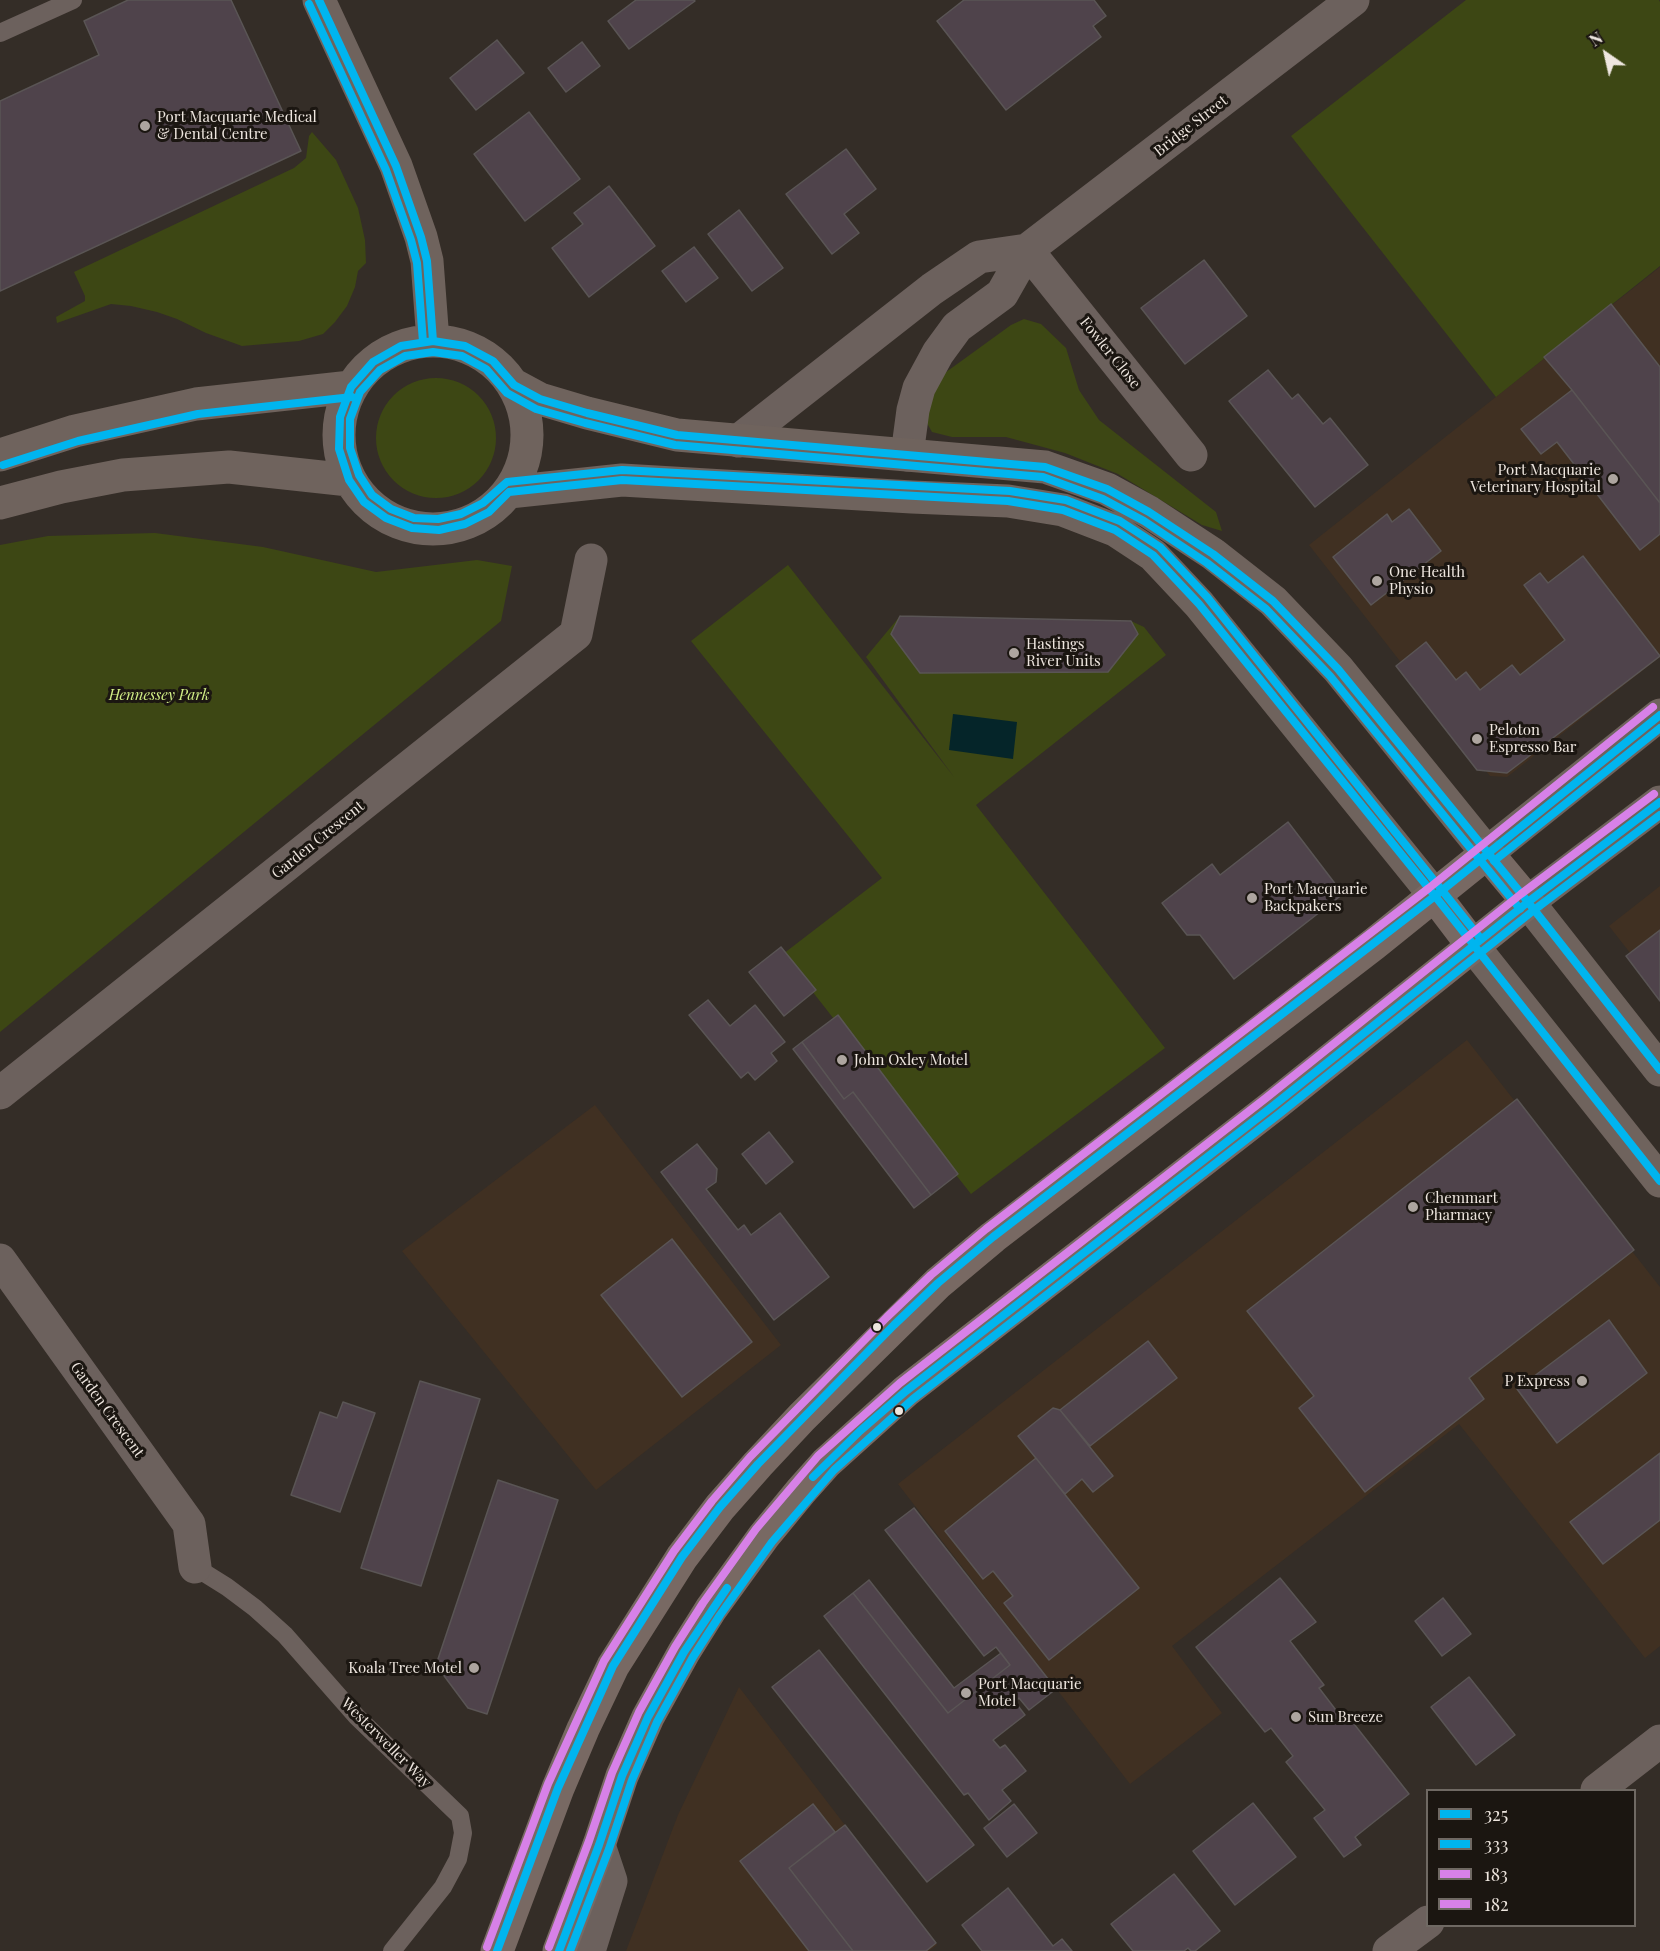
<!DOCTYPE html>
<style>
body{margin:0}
#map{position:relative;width:1660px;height:1951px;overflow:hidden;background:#342d27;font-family:"Playfair Display",serif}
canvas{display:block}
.legend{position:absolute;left:1426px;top:1789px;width:210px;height:138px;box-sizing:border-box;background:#1b1611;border:2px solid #6f6963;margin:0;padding:8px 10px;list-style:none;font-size:18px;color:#eee6df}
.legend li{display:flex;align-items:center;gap:12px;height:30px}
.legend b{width:30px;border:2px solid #6f6963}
.north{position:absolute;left:1576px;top:24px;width:60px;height:60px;-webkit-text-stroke:4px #1b1611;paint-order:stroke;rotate:326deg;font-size:16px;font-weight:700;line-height:24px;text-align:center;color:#eee6df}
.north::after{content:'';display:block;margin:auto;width:21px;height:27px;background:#eee6df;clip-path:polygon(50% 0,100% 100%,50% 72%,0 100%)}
</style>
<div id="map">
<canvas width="1660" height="1951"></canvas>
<ul class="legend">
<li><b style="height:8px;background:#00b5ef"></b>325</li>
<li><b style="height:8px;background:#00b5ef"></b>333</li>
<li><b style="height:8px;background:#d781e8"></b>183</li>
<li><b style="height:8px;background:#d781e8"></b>182</li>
</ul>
<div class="north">N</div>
</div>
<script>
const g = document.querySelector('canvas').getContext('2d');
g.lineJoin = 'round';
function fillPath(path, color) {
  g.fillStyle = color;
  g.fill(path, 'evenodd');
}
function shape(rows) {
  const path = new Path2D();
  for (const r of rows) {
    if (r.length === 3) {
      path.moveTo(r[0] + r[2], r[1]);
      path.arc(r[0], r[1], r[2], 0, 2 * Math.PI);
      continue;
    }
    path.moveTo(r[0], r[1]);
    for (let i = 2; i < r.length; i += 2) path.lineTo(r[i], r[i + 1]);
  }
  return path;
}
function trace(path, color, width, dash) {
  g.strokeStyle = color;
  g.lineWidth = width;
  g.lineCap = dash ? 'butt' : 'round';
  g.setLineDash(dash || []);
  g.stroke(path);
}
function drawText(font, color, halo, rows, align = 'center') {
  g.font = font + ' "Playfair Display",serif';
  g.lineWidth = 6;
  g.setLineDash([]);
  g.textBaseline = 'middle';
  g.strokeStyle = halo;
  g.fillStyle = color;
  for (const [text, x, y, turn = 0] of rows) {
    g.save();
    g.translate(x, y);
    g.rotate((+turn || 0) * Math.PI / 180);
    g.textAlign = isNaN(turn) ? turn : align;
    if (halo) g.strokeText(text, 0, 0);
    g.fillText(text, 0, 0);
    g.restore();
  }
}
fillPath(shape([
 [1660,267,1660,657,1507,777,1490,776,1309,545],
 [1660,886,1660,991,1609,926],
 [1467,1040,1660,1287,1660,1646,1645,1658,1459,1424,1172,1646,1222,1713,1130,1784,898,1484],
 [595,1105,781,1345,596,1490,402,1251],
 [739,1687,937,1945,929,1951,626,1951,678,1815]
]), '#403022');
fillPath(shape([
 [1466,0,1659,0,1660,2,1660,266,1496,397,1291,136],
 [312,132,336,160,358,208,365,240,366,263,358,271,355,287,347,306,335,322,323,334,299,341,242,346,206,333,177,319,157,312,131,306,111,304,57,323,56,317,85,301,85,296,74,272,294,168,306,158,309,136],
 [1024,319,1041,324,1066,348,1079,390,1099,420,1216,512,1222,531,1202,525,1118,474,1065,453,1006,437,952,437,932,432,923,416,942,375,1011,325],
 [436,438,60],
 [155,533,263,547,376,572,477,560,512,566,501,621,0,1032,0,545,48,536],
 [788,565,954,777,866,657,900,616,891,634,920,673,1108,672,1138,634,1131,621,1144,627,1166,655,976,805,1165,1048,971,1194,783,954,882,878,691,641]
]), '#3d4714');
fillPath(shape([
 [953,714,1017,722,1013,759,949,750]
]), '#052529');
const building = shape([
 [128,0,231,0,301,151,0,291,0,101,99,55,84,21,128,0],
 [636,0,694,0,695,1,629,49,608,21,636,0],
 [964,0,1094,0,1106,16,1093,26,1101,37,1006,110,937,21,964,0],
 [497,40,524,73,476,110,450,78,497,40],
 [582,42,600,66,566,92,548,68,582,42],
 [529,112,580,179,525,221,474,154,529,112],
 [846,149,876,189,844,214,859,233,832,254,786,194,846,149],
 [609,186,655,246,589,297,552,248,583,224,574,213,609,186],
 [739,210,783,268,752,291,708,234,739,210],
 [694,247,718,278,686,302,662,271,694,247],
 [1204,260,1247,316,1185,364,1141,308,1204,260],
 [1611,304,1660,367,1660,503,1572,390,1544,357,1611,304],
 [1268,370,1292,399,1298,394,1323,424,1330,418,1368,465,1315,507,1229,401,1268,370],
 [1572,390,1660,503,1660,534,1640,550,1557,442,1541,454,1521,429,1572,390],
 [1409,509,1441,551,1371,605,1333,557,1387,514,1392,522,1409,509],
 [1583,556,1660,656,1507,773,1477,770,1396,666,1426,642,1456,680,1466,672,1480,690,1512,665,1520,675,1565,640,1524,585,1540,573,1548,583,1583,556],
 [900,616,1131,621,1138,634,1108,672,920,673,891,634,900,616],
 [1288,822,1343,894,1234,979,1200,935,1187,935,1162,903,1212,864,1220,875,1288,822],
 [1660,930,1660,1001,1626,956,1660,930],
 [781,947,816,990,784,1016,749,972,781,947],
 [708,1000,730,1026,755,1005,785,1042,771,1053,777,1061,755,1080,748,1072,741,1078,689,1015,708,1000],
 [838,1015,958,1174,931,1195,853,1092,844,1099,802,1042,838,1015],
 [802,1042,844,1099,853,1092,931,1195,914,1208,793,1049,802,1042],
 [1517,1099,1634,1250,1469,1378,1484,1399,1365,1492,1299,1408,1314,1396,1247,1311,1517,1099],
 [769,1132,793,1162,766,1184,742,1154,769,1132],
 [697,1144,717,1169,716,1182,706,1189,738,1230,744,1225,751,1235,780,1213,829,1277,774,1320,661,1172,697,1144],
 [672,1239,752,1342,682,1397,601,1295,672,1239],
 [1609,1320,1647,1373,1557,1443,1517,1389,1609,1320],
 [1148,1341,1177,1378,1090,1446,1060,1410,1148,1341],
 [420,1381,480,1399,421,1586,361,1568,420,1381],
 [343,1402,375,1413,340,1512,291,1495,320,1412,337,1418,343,1402],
 [1053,1408,1060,1410,1113,1476,1093,1492,1082,1479,1065,1494,1018,1436,1053,1408],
 [1660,1453,1660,1520,1603,1564,1570,1522,1660,1453],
 [1036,1458,1139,1588,1049,1660,1004,1603,1013,1596,993,1571,983,1579,945,1531,1036,1458],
 [498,1480,558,1500,487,1714,468,1708,436,1665,498,1480],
 [914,1508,1056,1689,1029,1710,1019,1698,1015,1702,1025,1715,993,1740,1000,1748,1005,1745,1026,1771,1002,1790,1011,1801,989,1820,968,1793,964,1795,824,1616,853,1593,948,1713,1010,1665,996,1647,984,1656,885,1530,914,1508],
 [1280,1578,1316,1622,1290,1641,1324,1685,1319,1688,1342,1718,1347,1715,1409,1794,1355,1837,1361,1845,1344,1857,1314,1818,1325,1810,1286,1762,1293,1756,1271,1728,1265,1732,1196,1647,1280,1578],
 [869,1580,954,1688,1001,1653,1010,1665,948,1713,853,1593,869,1580],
 [1443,1598,1471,1634,1442,1656,1415,1621,1443,1598],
 [819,1650,974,1845,927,1882,772,1687,819,1650],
 [1469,1677,1515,1735,1476,1765,1431,1707,1469,1677],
 [1253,1803,1296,1857,1235,1905,1193,1851,1253,1803],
 [813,1804,835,1832,789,1868,853,1951,809,1951,740,1861,813,1804],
 [1014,1804,1037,1833,1007,1857,984,1828,1014,1804],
 [845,1825,936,1943,926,1951,853,1951,789,1868,845,1825],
 [1174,1874,1220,1931,1195,1951,1191,1951,1188,1948,1184,1951,1133,1951,1111,1924,1174,1874],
 [1008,1888,1053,1946,1062,1939,1072,1951,982,1951,962,1925,1008,1888]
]);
fillPath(building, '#4f434b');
trace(building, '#5a5555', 1.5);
trace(shape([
 [0,33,73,0],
 [195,1567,227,1587,255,1608,285,1635,357,1717,460,1816,463,1833,458,1859,443,1887,392,1951]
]), '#6c615d', 18);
trace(shape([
 [1027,250,1191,455],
 [738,441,932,289,979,257,1027,250],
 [907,455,913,410,919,388,938,353,957,327,1002,294,1027,250,1353,0],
 [0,1093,576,634,591,560],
 [0,1260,189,1524,195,1567],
 [1597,1790,1660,1741],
 [589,1951,611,1881,599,1845],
 [1389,1951,1428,1922]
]), '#6c615d', 33);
trace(shape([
 [319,0,396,166,421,237,427,261,433,341],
 [433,435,94],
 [514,385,540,399,587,413,677,435,1045,467,1107,489,1149,512,1213,554,1273,601,1338,669,1487,853,1660,715],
 [0,455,75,431,196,404,351,387],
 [509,492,622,480,912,497,1008,501,1063,510,1115,530,1153,555,1199,604,1435,896],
 [0,503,61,487,123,475,229,467,349,480],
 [1660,802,1528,902,1660,1070],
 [1473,946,1660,1181]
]), '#6f635d', 33);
trace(shape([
 [1435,896,1473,946],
 [497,1951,558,1788,583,1729,613,1666,682,1557,720,1507,758,1464,802,1417,938,1283,993,1237,1374,944,1487,853,1528,902,1273,1106,906,1391,826,1463,801,1491,764,1536,711,1609,684,1652,648,1717,622,1776,599,1845,559,1951]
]), '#786963', 33);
trace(shape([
 [319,0,396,166,421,237,427,261,433,341],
 [1660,1070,1528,902,1338,669,1273,601,1213,554,1149,512,1107,489,1045,467,677,435,587,413,540,399,514,385,493,361,465,346,433,341,401,346,373,362,351,387,340,417,339,449,349,480,364,502,386,518,412,528,439,530,465,524,489,512,509,492,622,480,1008,501,1063,510,1115,530,1153,555,1199,604,1435,896,1660,1181],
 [813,1477,860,1431,906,1391,1273,1106,1528,902,1660,802],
 [497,1951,558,1788,613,1666,682,1557,720,1507,758,1464,894,1325,938,1283,993,1237,1435,896,1660,715],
 [559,1951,599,1845,622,1776,648,1717,684,1652,727,1588]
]), '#00b5ef', 8);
trace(shape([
 [309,4,386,170,411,240,417,263,423,342],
 [3,465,78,441,198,414,352,397],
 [1494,861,1660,728],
 [1481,939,1207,597,1160,547,1120,521,1066,500,1010,491,622,470,507,482,483,503,461,514,438,519,414,518,391,509,372,495,359,475,350,448,350,419,360,392,380,370,405,356,433,352,462,356,486,369,507,393,536,409,585,423,675,445,1043,477,1103,499,1144,521,1207,563,1266,609,1330,676,1520,909],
 [570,1951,609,1849,632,1780,657,1722,693,1657,720,1615,772,1542,834,1470,913,1399,1279,1114,1534,910,1660,815]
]), '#00b5ef', 8);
trace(shape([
 [487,1947,548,1784,604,1661,674,1551,712,1501,750,1457,887,1317,931,1275,986,1229,1429,888,1653,707]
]), '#d781e8', 8);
trace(shape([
 [549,1947,589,1841,612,1773,639,1712,675,1647,703,1603,756,1529,818,1456,900,1383,1266,1098,1521,894,1654,794]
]), '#d781e8', 8);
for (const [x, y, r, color] of [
 [145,126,6,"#ada59f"],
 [1613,479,6,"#ada59f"],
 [1377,581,6,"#ada59f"],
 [1014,653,6,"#ada59f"],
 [1477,739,6,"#ada59f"],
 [1252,898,6,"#ada59f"],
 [842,1060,6,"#ada59f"],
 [1413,1207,6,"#ada59f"],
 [877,1327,5,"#eee6df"],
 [1582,1381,6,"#ada59f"],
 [899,1411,5,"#eee6df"],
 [474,1668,6,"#ada59f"],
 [966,1693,6,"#ada59f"],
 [1296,1717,6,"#ada59f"]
]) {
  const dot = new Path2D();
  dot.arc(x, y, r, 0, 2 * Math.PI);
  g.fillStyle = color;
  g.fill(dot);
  trace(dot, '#1b1611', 2);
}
drawText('15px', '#eee6df', '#1b1611', [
 ["Port Macquarie Medical",157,117],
 ["& Dental Centre",157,134],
 ["Port Macquarie",1601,470,"right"],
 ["Veterinary Hospital",1601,487,"right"],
 ["One Health",1389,572],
 ["Physio",1389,589],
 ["Hastings",1026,644],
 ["River Units",1026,661],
 ["Peloton",1489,730],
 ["Espresso Bar",1489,747],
 ["Port Macquarie",1264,889],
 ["Backpakers",1264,906],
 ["John Oxley Motel",854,1060],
 ["Chemmart",1425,1198],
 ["Pharmacy",1425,1215],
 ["P Express",1570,1381,"right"],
 ["Koala Tree Motel",462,1668,"right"],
 ["Port Macquarie",978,1684],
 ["Motel",978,1701],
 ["Sun Breeze",1308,1717]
], 'left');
drawText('15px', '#eee6df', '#1b1611', [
 ["Bridge Street",1191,126,-38],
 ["Fowler Close",1110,353,51],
 ["Garden Crescent",318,840,-39],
 ["Garden Crescent",107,1410,54],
 ["Westerweller Way",386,1743,45]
]);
drawText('italic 15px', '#d2ef86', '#1b1611', [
 ["Hennessey Park",159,695]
]);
</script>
